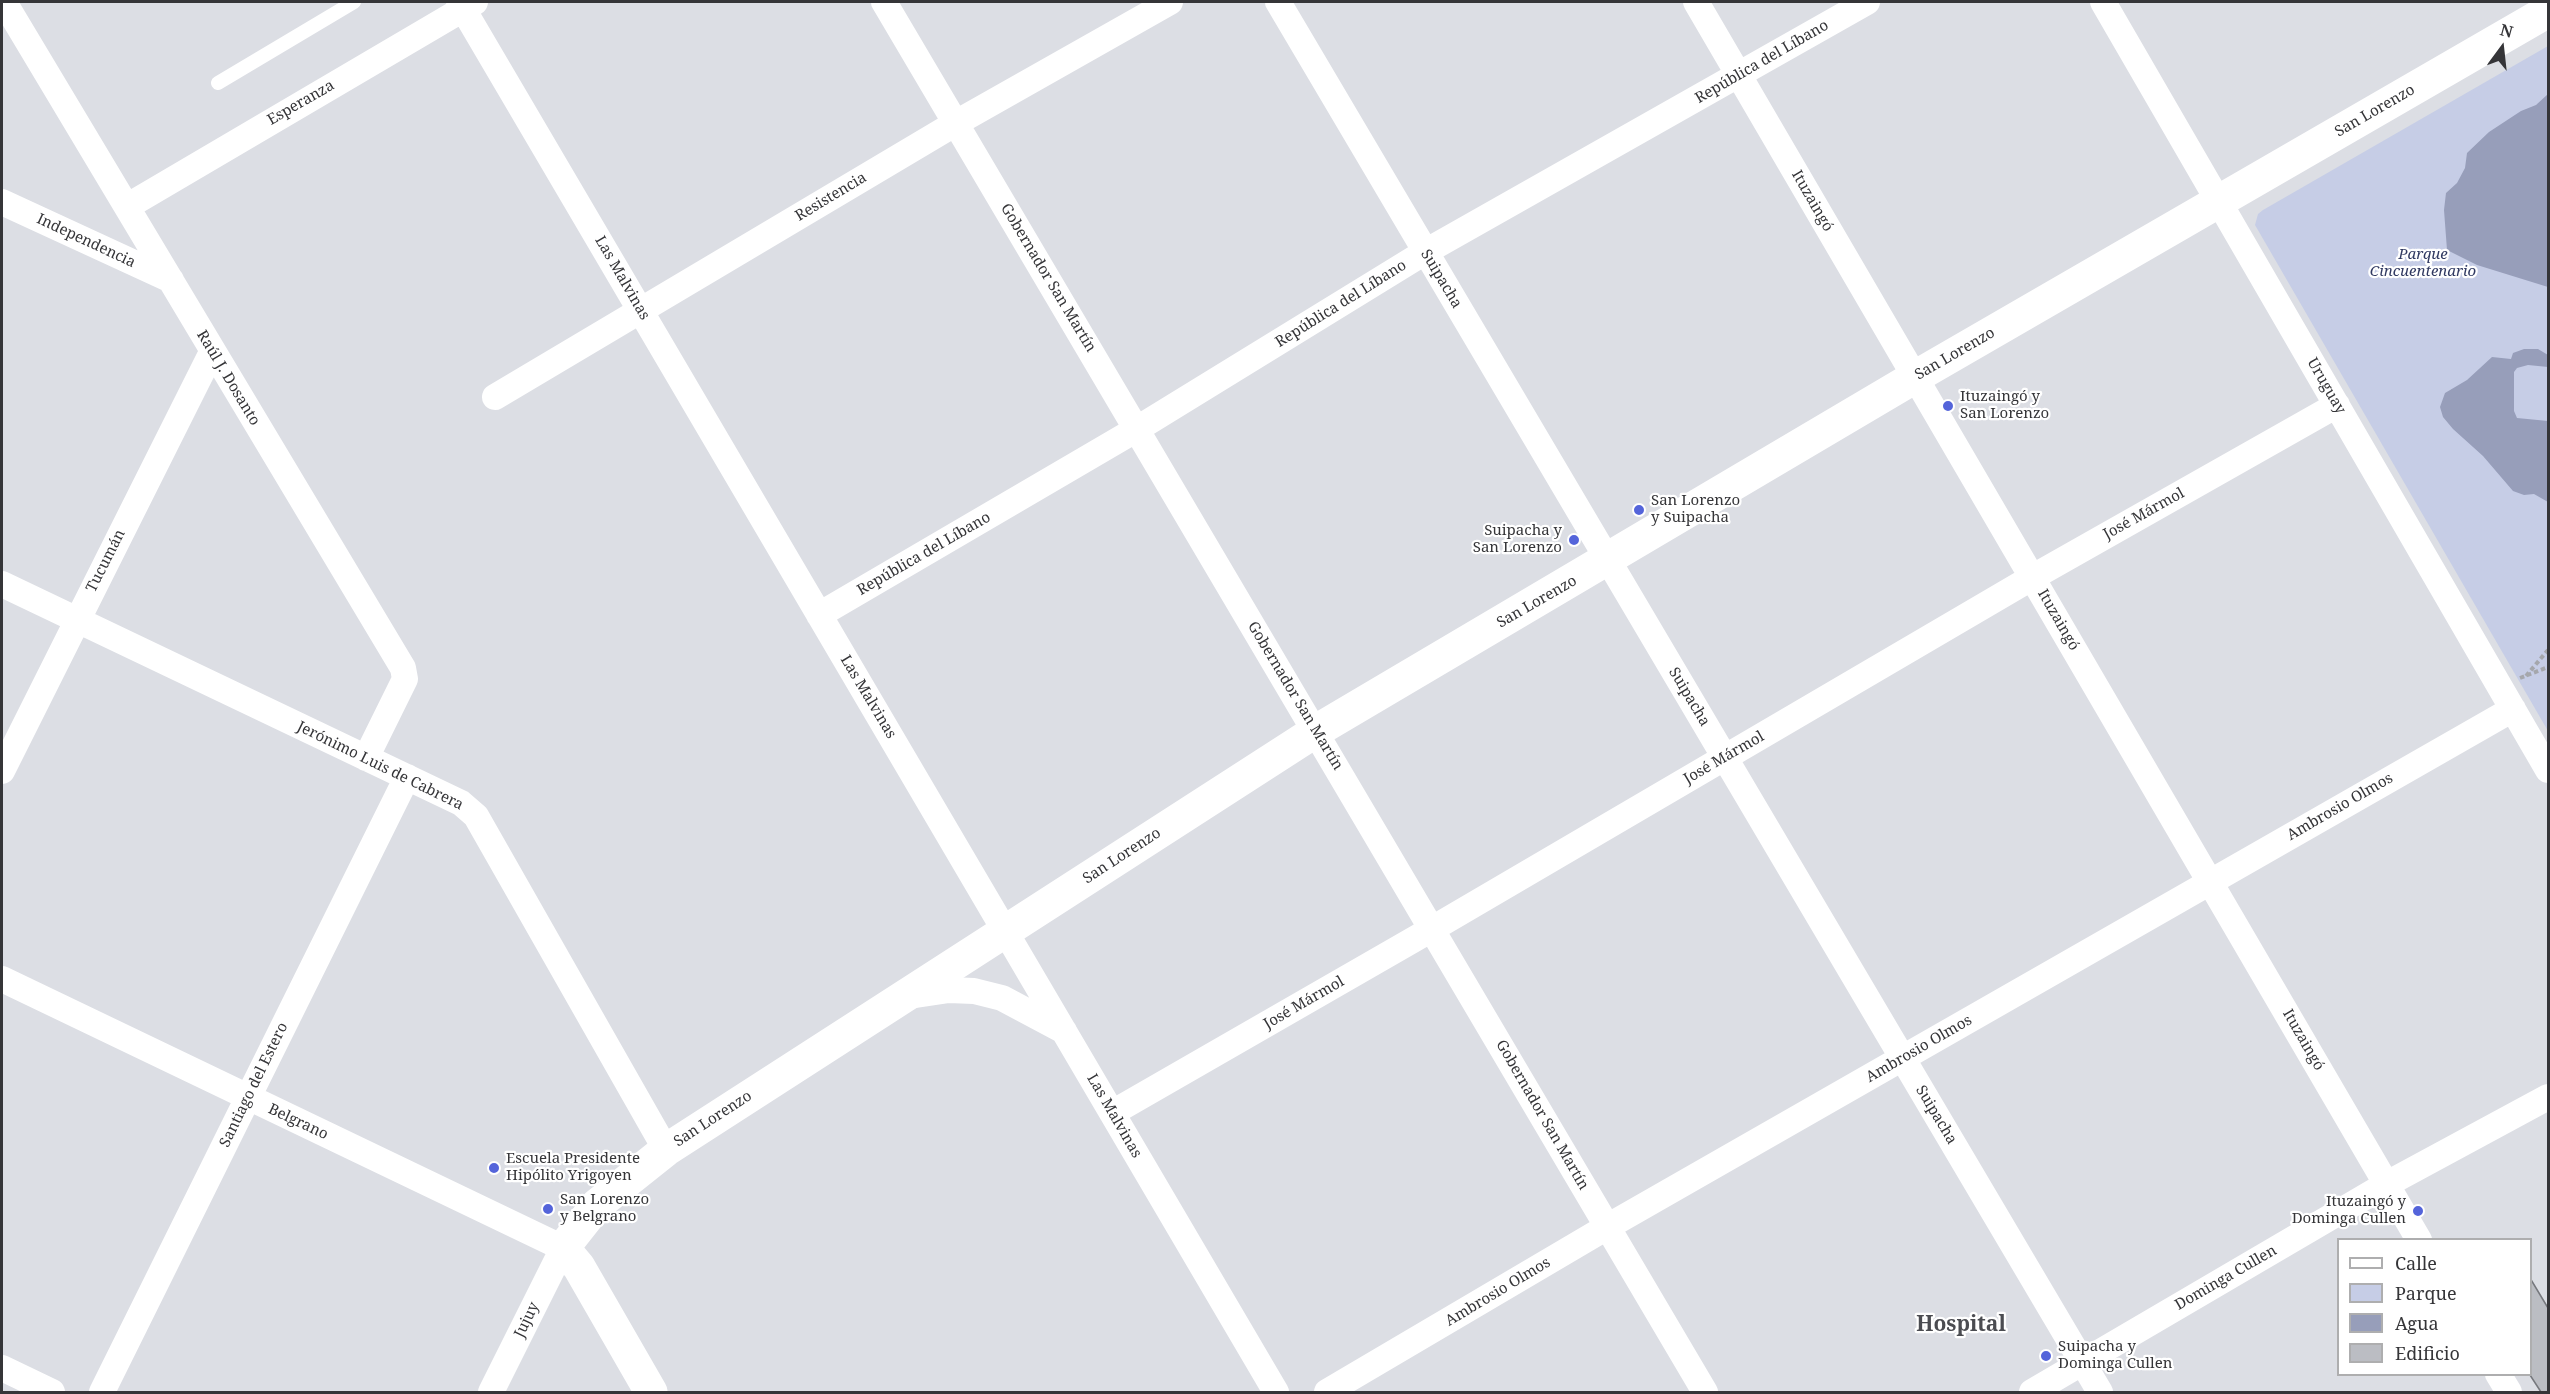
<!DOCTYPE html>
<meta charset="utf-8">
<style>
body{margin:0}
#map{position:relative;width:2550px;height:1394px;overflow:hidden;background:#dcdee4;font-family:"Noto Serif",serif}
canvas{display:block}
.frame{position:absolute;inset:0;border:3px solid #353538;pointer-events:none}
.legend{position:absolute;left:2337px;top:1238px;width:195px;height:138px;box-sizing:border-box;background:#fff;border:2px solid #aeaeaf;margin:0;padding:8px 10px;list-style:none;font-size:18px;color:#353538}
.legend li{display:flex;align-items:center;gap:12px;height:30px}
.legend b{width:30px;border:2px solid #aeaeaf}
.north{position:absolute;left:2472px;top:18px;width:60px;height:60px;-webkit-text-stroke:4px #fff;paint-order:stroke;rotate:15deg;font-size:16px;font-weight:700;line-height:24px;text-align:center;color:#353538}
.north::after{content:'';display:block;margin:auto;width:21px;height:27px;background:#353538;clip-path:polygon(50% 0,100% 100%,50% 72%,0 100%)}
</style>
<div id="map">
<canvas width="2550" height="1394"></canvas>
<div class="frame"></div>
<ul class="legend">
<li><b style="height:8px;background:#fff"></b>Calle</li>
<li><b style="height:16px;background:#c6cde6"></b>Parque</li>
<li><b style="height:16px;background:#979eba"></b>Agua</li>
<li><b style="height:16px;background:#bbbdc3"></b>Edificio</li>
</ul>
<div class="north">N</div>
</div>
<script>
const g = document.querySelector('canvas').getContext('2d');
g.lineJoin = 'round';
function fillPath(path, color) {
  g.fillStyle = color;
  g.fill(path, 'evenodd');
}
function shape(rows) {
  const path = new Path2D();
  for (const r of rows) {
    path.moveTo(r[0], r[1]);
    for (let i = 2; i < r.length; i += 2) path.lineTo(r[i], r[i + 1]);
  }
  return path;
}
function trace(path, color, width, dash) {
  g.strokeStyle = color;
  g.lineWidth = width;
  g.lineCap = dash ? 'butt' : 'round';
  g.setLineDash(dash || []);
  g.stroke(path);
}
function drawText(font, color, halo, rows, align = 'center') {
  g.font = font + ' "Noto Serif",serif';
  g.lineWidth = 4.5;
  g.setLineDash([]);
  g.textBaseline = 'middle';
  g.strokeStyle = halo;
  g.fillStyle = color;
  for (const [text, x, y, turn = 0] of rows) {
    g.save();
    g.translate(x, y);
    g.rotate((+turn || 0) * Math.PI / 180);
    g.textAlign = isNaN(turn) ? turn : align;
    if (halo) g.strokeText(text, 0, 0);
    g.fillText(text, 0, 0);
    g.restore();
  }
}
fillPath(shape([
 [2548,46,2548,731,2255,225,2258,214,2263,210]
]), '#c6cde6');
fillPath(shape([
 [2548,94,2548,287,2477,265,2447,250,2444,210,2446,193,2457,183,2465,168,2467,153,2489,132,2521,111,2536,105],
 [2524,349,2538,349,2548,355,2548,367,2528,365,2517,368,2514,372,2514,411,2517,418,2548,421,2548,502,2534,494,2524,495,2513,491,2483,456,2453,429,2443,417,2440,407,2445,393,2467,380,2492,357,2511,359,2513,353]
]), '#979eba');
const building = shape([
 [2530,1278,2548,1308,2548,1392,2541,1392,2530,1375,2530,1278]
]);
fillPath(building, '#bbbdc3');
trace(building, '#76787d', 1.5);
trace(shape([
 [2526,676,2548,650],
 [2520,678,2548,667]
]), '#a5a7ac', 4, [4.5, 3]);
trace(shape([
 [218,83,354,2]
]), '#fff', 14);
trace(shape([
 [4,2,403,668,405,679,366,758],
 [459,2,1276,1392],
 [884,2,1705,1392],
 [1278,2,2100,1392],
 [1696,2,2419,1240],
 [2103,2,2548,770],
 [2,202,171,280],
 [128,206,475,2],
 [495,397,956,123,1170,2],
 [2,584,461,803,476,816,666,1150],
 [819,615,1137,429,1425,252,1867,2],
 [2,771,212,352],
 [2,979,563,1248,491,1392],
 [909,996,949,990,974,991,1002,998,1064,1031],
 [1112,1113,1432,929,2033,577,2337,405],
 [2,1368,52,1392],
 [2498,1374,2509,1392],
 [102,1392,407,777],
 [1327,1392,1607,1227,2513,709],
 [2032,1392,2387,1184,2548,1097]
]), '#fff', 26);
trace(shape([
 [651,1392,579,1267,563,1248,597,1205,666,1150,1316,731,1915,377,2548,11]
]), '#fff', 33);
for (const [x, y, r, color] of [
 [1948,406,6,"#5464da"],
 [1639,510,6,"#5464da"],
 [1574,540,6,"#5464da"],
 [494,1168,6,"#5464da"],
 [548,1209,6,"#5464da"],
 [2418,1211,6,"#5464da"],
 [2046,1356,6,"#5464da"]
]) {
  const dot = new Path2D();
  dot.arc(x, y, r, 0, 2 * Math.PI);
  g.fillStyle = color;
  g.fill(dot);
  trace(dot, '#fff', 2);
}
drawText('15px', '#353538', '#fff', [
 ["República del Líbano",1762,62,-30],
 ["Esperanza",301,103,-30],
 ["San Lorenzo",2375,111,-30],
 ["Resistencia",831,197,-31],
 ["Ituzaingó",1812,201,60],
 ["Independencia",86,241,25],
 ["Las Malvinas",622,278,60],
 ["Gobernador San Martín",1048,278,59],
 ["Suipacha",1441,279,59],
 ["República del Líbano",1341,304,-32],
 ["San Lorenzo",1955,354,-30],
 ["Raúl J. Dosanto",228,378,59],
 ["Uruguay",2326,386,60],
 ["José Mármol",2144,514,-29],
 ["República del Líbano",924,554,-30],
 ["Tucumán",106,561,-63],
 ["San Lorenzo",1537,602,-30],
 ["Ituzaingó",2058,620,60],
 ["Gobernador San Martín",1295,696,59],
 ["Las Malvinas",868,697,59],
 ["Suipacha",1689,697,59],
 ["José Mármol",1724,758,-30],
 ["Jerónimo Luis de Cabrera",380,766,26],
 ["Ambrosio Olmos",2340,807,-30],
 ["San Lorenzo",1122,856,-33],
 ["José Mármol",1304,1003,-30],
 ["Ituzaingó",2303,1040,60],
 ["Ambrosio Olmos",1919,1049,-30],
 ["Santiago del Estero",254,1085,-64],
 ["Gobernador San Martín",1542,1115,60],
 ["Suipacha",1936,1115,59],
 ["Las Malvinas",1114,1116,60],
 ["San Lorenzo",713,1119,-33],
 ["Belgrano",298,1122,25],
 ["Dominga Cullen",2226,1278,-30],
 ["Ambrosio Olmos",1498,1292,-31],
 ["Jujuy",527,1320,-64]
]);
drawText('italic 15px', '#303961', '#fff', [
 ["Parque",2423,255],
 ["Cincuentenario",2423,272]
]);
drawText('15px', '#353538', '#fff', [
 ["Ituzaingó y",1960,397],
 ["San Lorenzo",1960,414],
 ["San Lorenzo",1651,501],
 ["y Suipacha",1651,518],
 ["Suipacha y",1562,531,"right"],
 ["San Lorenzo",1562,548,"right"],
 ["Escuela Presidente",506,1159],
 ["Hipólito Yrigoyen",506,1176],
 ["San Lorenzo",560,1200],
 ["y Belgrano",560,1217],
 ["Ituzaingó y",2406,1202,"right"],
 ["Dominga Cullen",2406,1219,"right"],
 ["Suipacha y",2058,1347],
 ["Dominga Cullen",2058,1364]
], 'left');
drawText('bold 21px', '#4b4c51', '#fff', [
 ["Hospital",1961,1325]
]);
</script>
